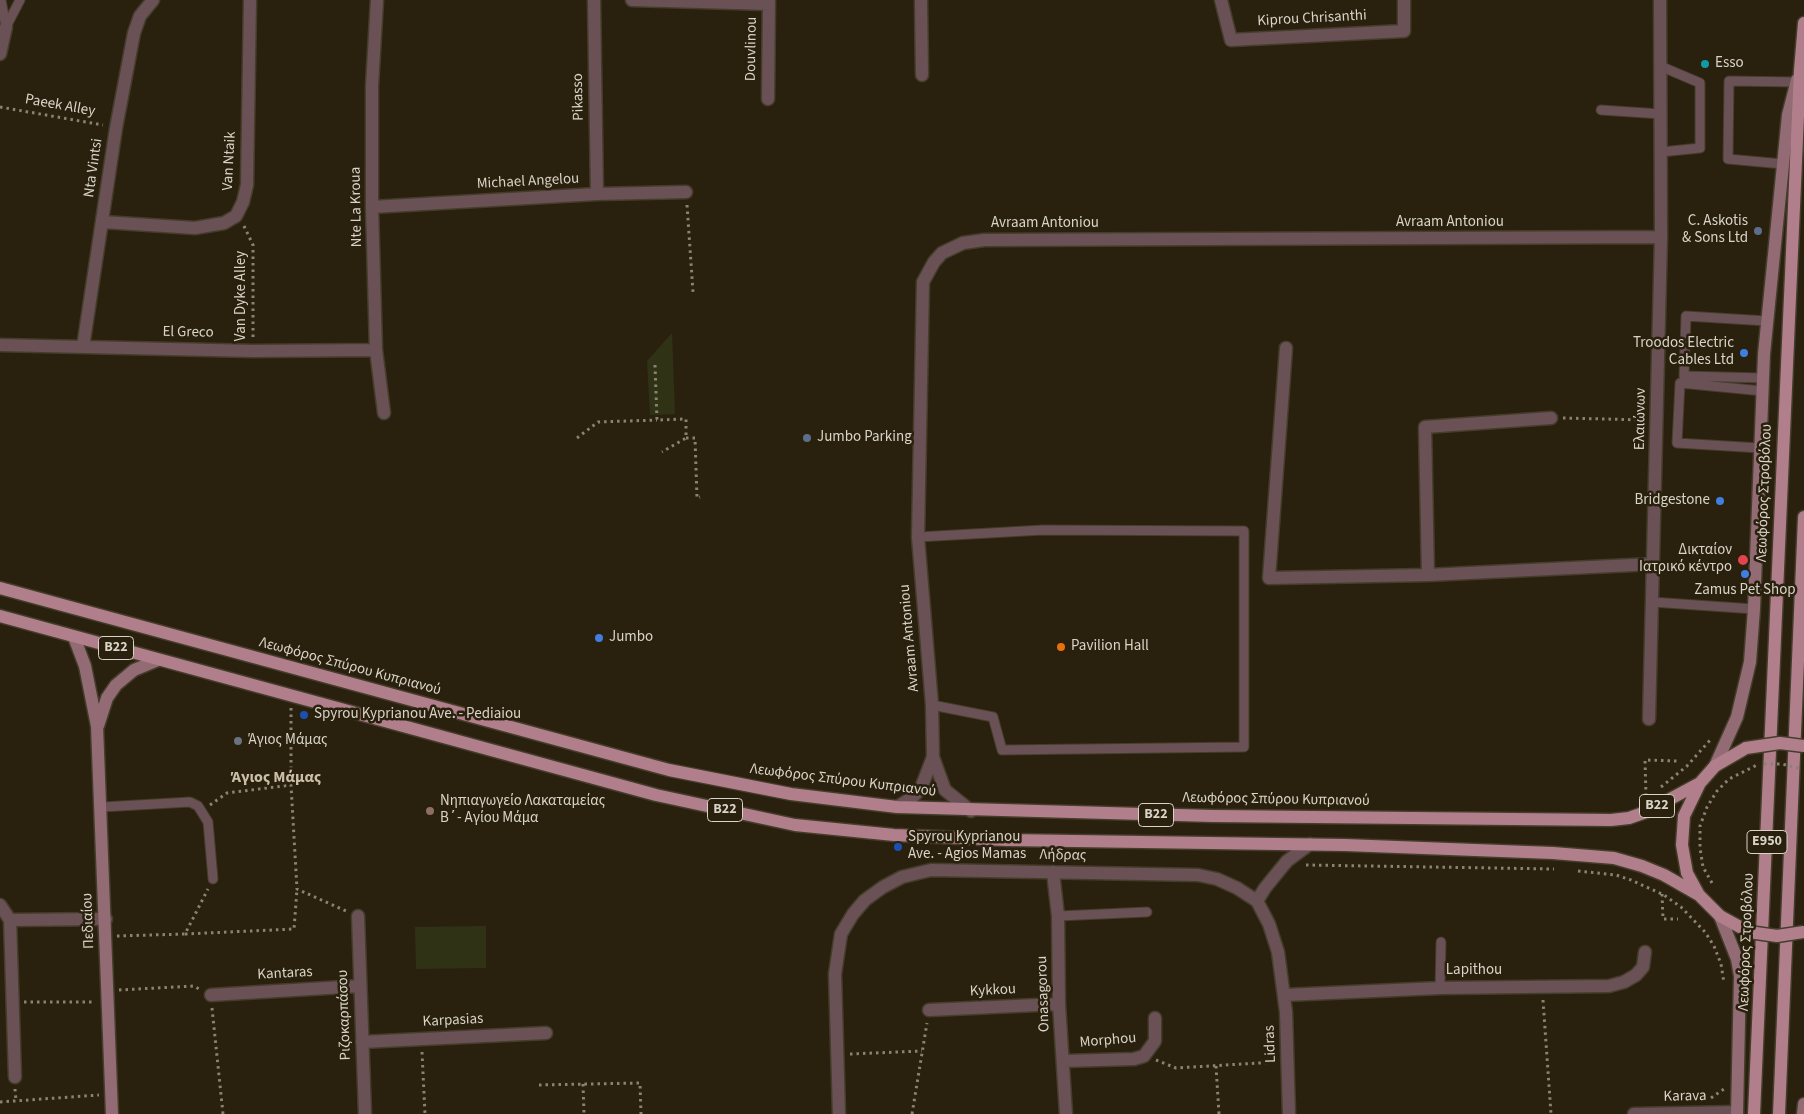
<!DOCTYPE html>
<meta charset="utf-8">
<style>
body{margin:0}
canvas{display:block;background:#29200d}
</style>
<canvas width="1804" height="1114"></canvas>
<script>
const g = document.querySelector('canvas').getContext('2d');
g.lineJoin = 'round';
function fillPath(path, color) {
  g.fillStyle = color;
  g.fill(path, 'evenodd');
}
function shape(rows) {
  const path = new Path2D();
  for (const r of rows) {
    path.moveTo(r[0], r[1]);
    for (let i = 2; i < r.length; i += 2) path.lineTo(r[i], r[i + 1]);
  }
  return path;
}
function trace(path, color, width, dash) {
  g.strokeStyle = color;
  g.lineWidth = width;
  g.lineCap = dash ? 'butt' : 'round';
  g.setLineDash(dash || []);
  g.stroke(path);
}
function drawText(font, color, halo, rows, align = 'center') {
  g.font = font + ' "Source Sans 3",sans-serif';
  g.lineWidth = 5;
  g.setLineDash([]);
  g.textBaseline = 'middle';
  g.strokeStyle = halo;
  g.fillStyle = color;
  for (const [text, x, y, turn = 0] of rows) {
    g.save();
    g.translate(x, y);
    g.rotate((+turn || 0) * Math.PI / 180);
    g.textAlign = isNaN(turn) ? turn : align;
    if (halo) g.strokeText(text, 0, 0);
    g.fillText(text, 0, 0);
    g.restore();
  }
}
fillPath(shape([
 [672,333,675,414,650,415,647,361],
 [486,926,486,968,416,969,415,927]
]), '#2f3215');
const lane = shape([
 [1,0,6,27],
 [6,27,20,0],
 [1660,66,1700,83,1700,148,1661,152],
 [1601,110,1661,114],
 [1783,164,1728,159,1729,81,1796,82],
 [1763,378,1684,376,1686,316,1767,321],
 [1760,448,1677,443,1680,383,1763,391],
 [918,537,1043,530,1244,531,1244,747,1002,750,993,717,932,705],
 [1652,602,1754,609],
 [102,807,190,802,198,806,208,822,213,879],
 [1058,916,1147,912],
 [1440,988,1441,942]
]);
const street = shape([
 [377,0,372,86,372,207,376,350,384,413],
 [594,0,597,194],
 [632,0,769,4],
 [921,0,922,75],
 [1221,0,1231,40,1404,31,1404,0],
 [0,54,6,27],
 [768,99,769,0],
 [372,207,597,194,686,192],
 [103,222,195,228,224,223,236,216,243,202,247,185,250,0],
 [0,345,253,351,376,350],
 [83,347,116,128,134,33,140,16,153,0],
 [1286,348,1269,578,1428,575,1653,564],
 [1428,575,1425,427,1551,418],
 [1649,719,1661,237,1660,0],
 [897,807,913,797,921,788,933,757],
 [971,811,945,790,933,757,932,705,918,537,923,282,934,262,942,253,963,243,984,240,1661,237],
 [1053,872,1058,916,1059,1004,1066,1114],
 [1257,901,1265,888,1287,861,1310,844],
 [0,905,10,920,15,1077],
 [358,916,365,1114],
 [10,920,106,919],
 [211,995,360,986],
 [1285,995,1440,988,1609,986,1624,982,1636,975,1643,967,1645,952],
 [929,1010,1059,1004],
 [362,1042,546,1033],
 [1064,1061,1134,1059,1144,1056,1155,1041,1155,1018],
 [839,1114,835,974,841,934,853,914,865,900,883,887,902,877,931,870,1198,875,1217,879,1237,888,1257,901,1269,924,1278,952,1286,1012,1289,1114],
 [1634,1114,1737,1112]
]);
const secondary = shape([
 [74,637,85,666,97,726,112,1114],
 [98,726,107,698,116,685,134,670,158,660],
 [1715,766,1737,717,1750,662,1754,609,1764,354,1788,115,1797,80],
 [1720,916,1737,959,1740,976,1737,1114],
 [1803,1114,1804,1104]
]);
const primary = shape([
 [0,588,669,770,791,794,897,807,1213,816,1611,820,1629,818,1646,812,1700,783],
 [0,616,656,795,795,825,894,835,1007,840,1345,845,1553,853,1614,858,1642,866,1664,875,1699,895],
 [1746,748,1715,766,1700,783,1684,816,1682,845,1687,873,1699,895,1720,916,1749,932],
 [1754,1114,1800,70,1804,23],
 [1779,1114,1804,517]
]);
trace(lane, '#453d2b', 11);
trace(street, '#453d2b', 15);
trace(secondary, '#453d2b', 15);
trace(primary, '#453d2b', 15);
trace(shape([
 [0,107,103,125],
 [687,205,693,292],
 [244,226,253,245,253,338],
 [655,365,657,420,686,419,686,438,662,452],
 [1563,418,1644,420],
 [577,438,598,422,657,420],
 [686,438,695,438,697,498,700,497],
 [291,708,291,785],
 [1661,787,1687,766,1711,739],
 [1646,796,1645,760,1677,761],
 [210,805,227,793,291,785,297,889,346,911],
 [1306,865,1554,869],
 [1578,871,1616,875,1631,880,1664,895,1681,907,1705,932,1714,946,1721,964,1724,983],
 [1712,883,1703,867,1700,848,1700,826,1707,807,1717,791,1729,779,1757,765],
 [1662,894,1663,919,1678,919],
 [185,934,294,929,297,889],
 [117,936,185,934,208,889],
 [119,990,194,986,199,989],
 [1543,1000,1551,1114],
 [24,1002,95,1002],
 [212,1008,223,1114],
 [422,1052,425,1114],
 [850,1054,922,1051],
 [1156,1060,1176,1068,1276,1062],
 [1216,1066,1219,1114],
 [583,1084,584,1114],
 [539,1085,640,1083,641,1114],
 [15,1089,16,1101],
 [1711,1098,1724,1089],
 [0,1102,99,1095],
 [912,1114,927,1023]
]), '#8a8374', 3, [2.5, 4]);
trace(lane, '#695156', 9);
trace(street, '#695156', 12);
trace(secondary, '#926b74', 12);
trace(primary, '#b17f8b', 12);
const primaryBridge = shape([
 [1746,748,1780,743,1804,746],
 [1749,932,1777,936,1804,932]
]);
trace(primaryBridge, '#453d2b', 15, []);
trace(shape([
 [1764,764,1782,764,1802,769]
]), '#8a8374', 3, [2.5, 4]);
trace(primaryBridge, '#b17f8b', 12);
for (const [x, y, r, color] of [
 [1705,64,5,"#0f9aa8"],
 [1758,231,5,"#5c6f8a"],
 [1744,353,5,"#3f7fe0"],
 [807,438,5,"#5c6f8a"],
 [1720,501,5,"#3f7fe0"],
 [1743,560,6,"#e0444e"],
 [1745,574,5,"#3f7fe0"],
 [599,638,5,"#3f7fe0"],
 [1061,647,5,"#e8710a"],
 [304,715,5,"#1a4fb4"],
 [238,741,5,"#6b7280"],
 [430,811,5,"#8d6e63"],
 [898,847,5,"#1a4fb4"]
]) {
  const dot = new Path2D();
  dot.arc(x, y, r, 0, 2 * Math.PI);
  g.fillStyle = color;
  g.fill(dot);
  trace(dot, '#29200d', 2);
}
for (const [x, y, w] of [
 [116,648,35],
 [1657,806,35],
 [725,810,35],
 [1156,815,35],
 [1767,842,40]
]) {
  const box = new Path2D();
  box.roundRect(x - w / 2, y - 11.5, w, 23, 4);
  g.fillStyle = '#29200d';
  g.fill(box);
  trace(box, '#d9d4c8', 1);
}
drawText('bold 14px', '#d9d4c8', null, [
 ["B22",116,648],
 ["B22",1657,806],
 ["B22",725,810],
 ["B22",1156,815],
 ["E950",1767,842]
]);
drawText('15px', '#d9d4c8', '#29200d', [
 ["Kiprou Chrisanthi",1312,19,-3],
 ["Douvlinou",752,49,-89],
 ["Pikasso",579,97,-91],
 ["Paeek Alley",60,106,10],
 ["Van Ntaik",230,161,-87],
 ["Nta Vintsi",94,168,-82],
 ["Michael Angelou",528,182,-3],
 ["Nte La Kroua",357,207,-91],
 ["Avraam Antoniou",1450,223],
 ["Avraam Antoniou",1045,224],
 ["Van Dyke Alley",242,296,-90],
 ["El Greco",188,333,1],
 ["Ελαιώνων",1641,419,-89],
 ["Λεωφόρος Στροβόλου",1765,493,-88],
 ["Avraam Antoniou",910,638,-95],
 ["Λεωφόρος Σπύρου Κυπριανού",350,667,15],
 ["Λεωφόρος Σπύρου Κυπριανού",843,781,7],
 ["Λεωφόρος Σπύρου Κυπριανού",1276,800,1],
 ["Λήδρας",1063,856,1],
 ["Πεδιαίου",89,921,-92],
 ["Λεωφόρος Στροβόλου",1747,942,-88],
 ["Lapithou",1474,971],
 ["Kantaras",285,974,-3],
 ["Kykkou",993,991,-3],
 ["Onasagorou",1044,994,-92],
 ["Ριζοκαρπάσου",345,1015,-92],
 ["Karpasias",453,1021,-3],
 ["Morphou",1108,1041,-5],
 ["Lidras",1271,1044,-92],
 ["Karava",1685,1097,-1]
]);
drawText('15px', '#d9d4c8', '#29200d', [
 ["Esso",1715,64],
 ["C. Askotis",1748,222,"right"],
 ["& Sons Ltd",1748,239,"right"],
 ["Troodos Electric",1734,344,"right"],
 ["Cables Ltd",1734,361,"right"],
 ["Jumbo Parking",817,438],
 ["Bridgestone",1710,501,"right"],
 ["Δικταίον",1732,551,"right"],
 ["Ιατρικό κέντρο",1732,568,"right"],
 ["Zamus Pet Shop",1745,591,"center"],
 ["Jumbo",609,638],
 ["Pavilion Hall",1071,647],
 ["Spyrou Kyprianou Ave. - Pediaiou",314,715],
 ["Άγιος Μάμας",248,741],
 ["Νηπιαγωγείο Λακαταμείας",440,802],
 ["Β΄- Αγίου Μάμα",440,819],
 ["Spyrou Kyprianou",908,838],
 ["Ave. - Agios Mamas",908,855]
], 'left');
drawText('bold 16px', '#cbbfa8', '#29200d', [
 ["Άγιος Μάμας",276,778]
]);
</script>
